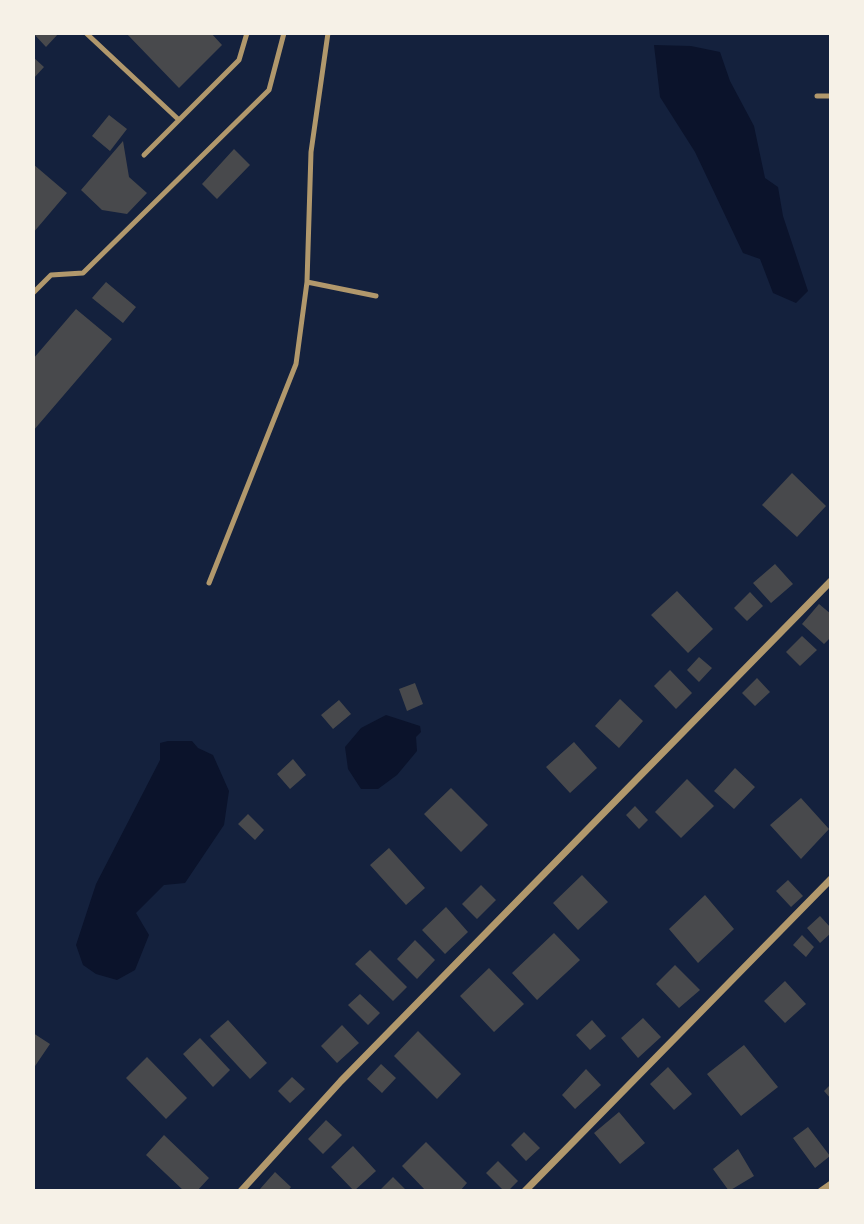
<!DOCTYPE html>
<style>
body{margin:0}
#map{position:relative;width:864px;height:1224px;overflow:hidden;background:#14213d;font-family:"Fira Sans",sans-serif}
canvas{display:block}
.frame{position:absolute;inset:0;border:35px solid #f6f1e7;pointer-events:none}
</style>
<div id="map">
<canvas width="864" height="1224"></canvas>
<div class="frame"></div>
</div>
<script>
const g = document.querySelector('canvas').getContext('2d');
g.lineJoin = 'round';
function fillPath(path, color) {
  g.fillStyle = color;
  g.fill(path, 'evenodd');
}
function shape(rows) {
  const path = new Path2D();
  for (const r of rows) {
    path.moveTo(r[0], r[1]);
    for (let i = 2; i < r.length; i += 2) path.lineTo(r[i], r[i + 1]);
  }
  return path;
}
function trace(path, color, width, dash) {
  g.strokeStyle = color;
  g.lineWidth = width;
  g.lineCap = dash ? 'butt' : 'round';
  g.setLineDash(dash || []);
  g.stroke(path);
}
fillPath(shape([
 [654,45,691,46,720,52,730,81,754,126,765,178,778,187,783,216,808,291,796,303,773,293,760,259,743,253,695,152,660,97],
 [386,715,420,726,421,732,416,737,417,751,397,775,378,789,361,789,348,769,345,747,361,728],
 [168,741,192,741,198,748,213,755,229,791,224,825,185,883,164,885,136,913,149,935,135,970,117,980,96,974,83,965,76,945,96,884,160,760,160,743]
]), '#0b132b');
fillPath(shape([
 [33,33,59,33,46,47],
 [126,33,211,33,222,45,179,88],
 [33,57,44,67,33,79],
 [109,115,127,129,110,151,92,136],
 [123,141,129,177,147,193,127,214,102,210,81,190],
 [234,149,250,165,217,199,202,184],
 [33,164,67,193,33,233],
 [106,282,136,307,123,323,92,298],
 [76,309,112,339,33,431,33,359],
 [792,473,826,506,797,537,762,505],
 [775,564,793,584,771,603,753,583],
 [677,591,713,629,688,653,651,615],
 [750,592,763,606,747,621,734,608],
 [819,604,831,614,831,637,824,644,802,624],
 [802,636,817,650,800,666,786,652],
 [699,657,712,668,699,682,687,670],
 [670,670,692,693,676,709,654,686],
 [757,678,770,692,755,706,742,693],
 [415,683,423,704,407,711,399,689],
 [620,699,643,721,619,748,595,726],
 [339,700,351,714,333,729,321,715],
 [574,742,597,768,570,793,546,767],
 [293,759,306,775,290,789,277,774],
 [735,768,755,787,734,809,714,791],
 [687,779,714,806,681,838,655,812],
 [451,788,488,825,461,852,424,814],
 [801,798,829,829,801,859,770,825],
 [635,806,648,820,639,829,626,815],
 [248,814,264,830,255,840,238,824],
 [389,848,425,888,406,905,370,865],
 [582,875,608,902,578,930,553,903],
 [788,880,803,896,791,907,776,891],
 [481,885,496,900,477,919,462,904],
 [705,895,734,929,698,963,669,929],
 [446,907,468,932,445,954,422,930],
 [820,916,831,928,831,933,820,943,807,928],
 [554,933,580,960,537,1000,512,973],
 [802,935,814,947,806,957,793,945],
 [415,940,435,960,417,979,397,959],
 [370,950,407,987,393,1001,355,964],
 [675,965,700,990,679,1008,656,984],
 [489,968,524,1004,494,1032,460,996],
 [785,981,806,1004,785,1023,764,1001],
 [360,994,380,1013,368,1025,348,1005],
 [643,1018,661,1037,638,1058,621,1038],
 [228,1020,267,1063,250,1079,210,1036],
 [592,1020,606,1036,590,1050,576,1035],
 [342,1025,359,1043,337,1063,321,1046],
 [418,1031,461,1074,437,1099,394,1056],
 [33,1033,50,1044,33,1069],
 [200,1038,230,1070,213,1087,183,1054],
 [744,1045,778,1087,741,1116,707,1074],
 [147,1057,187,1098,166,1119,126,1078],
 [381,1064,396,1078,382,1093,367,1079],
 [668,1067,692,1094,674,1110,650,1084],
 [586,1069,601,1085,575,1109,562,1095],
 [292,1077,305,1089,290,1103,278,1091],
 [831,1084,831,1099,824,1091],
 [619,1112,645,1143,620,1164,594,1133],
 [326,1120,342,1135,323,1154,308,1139],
 [808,1127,830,1156,815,1168,793,1138],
 [524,1132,540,1148,526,1161,511,1145],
 [164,1135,209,1178,197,1191,184,1191,146,1155],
 [426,1142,467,1183,460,1191,426,1191,402,1166],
 [353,1146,376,1171,354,1191,331,1167],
 [738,1149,754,1176,729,1191,713,1169],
 [498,1161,518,1181,508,1191,504,1191,486,1173],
 [275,1172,291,1187,288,1191,262,1191,260,1189],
 [393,1177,407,1191,379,1191]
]), '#48494c');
trace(shape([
 [86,33,179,120],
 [817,96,831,96],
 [144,155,239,60,247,33],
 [307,282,376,296],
 [33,293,51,275,83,273,269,90,284,33],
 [209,583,296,364,307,282,311,152,328,33]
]), '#b1986c', 5);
trace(shape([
 [241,1191,341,1081,831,581],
 [525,1191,831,879],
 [821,1191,831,1184]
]), '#b1986c', 7);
</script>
